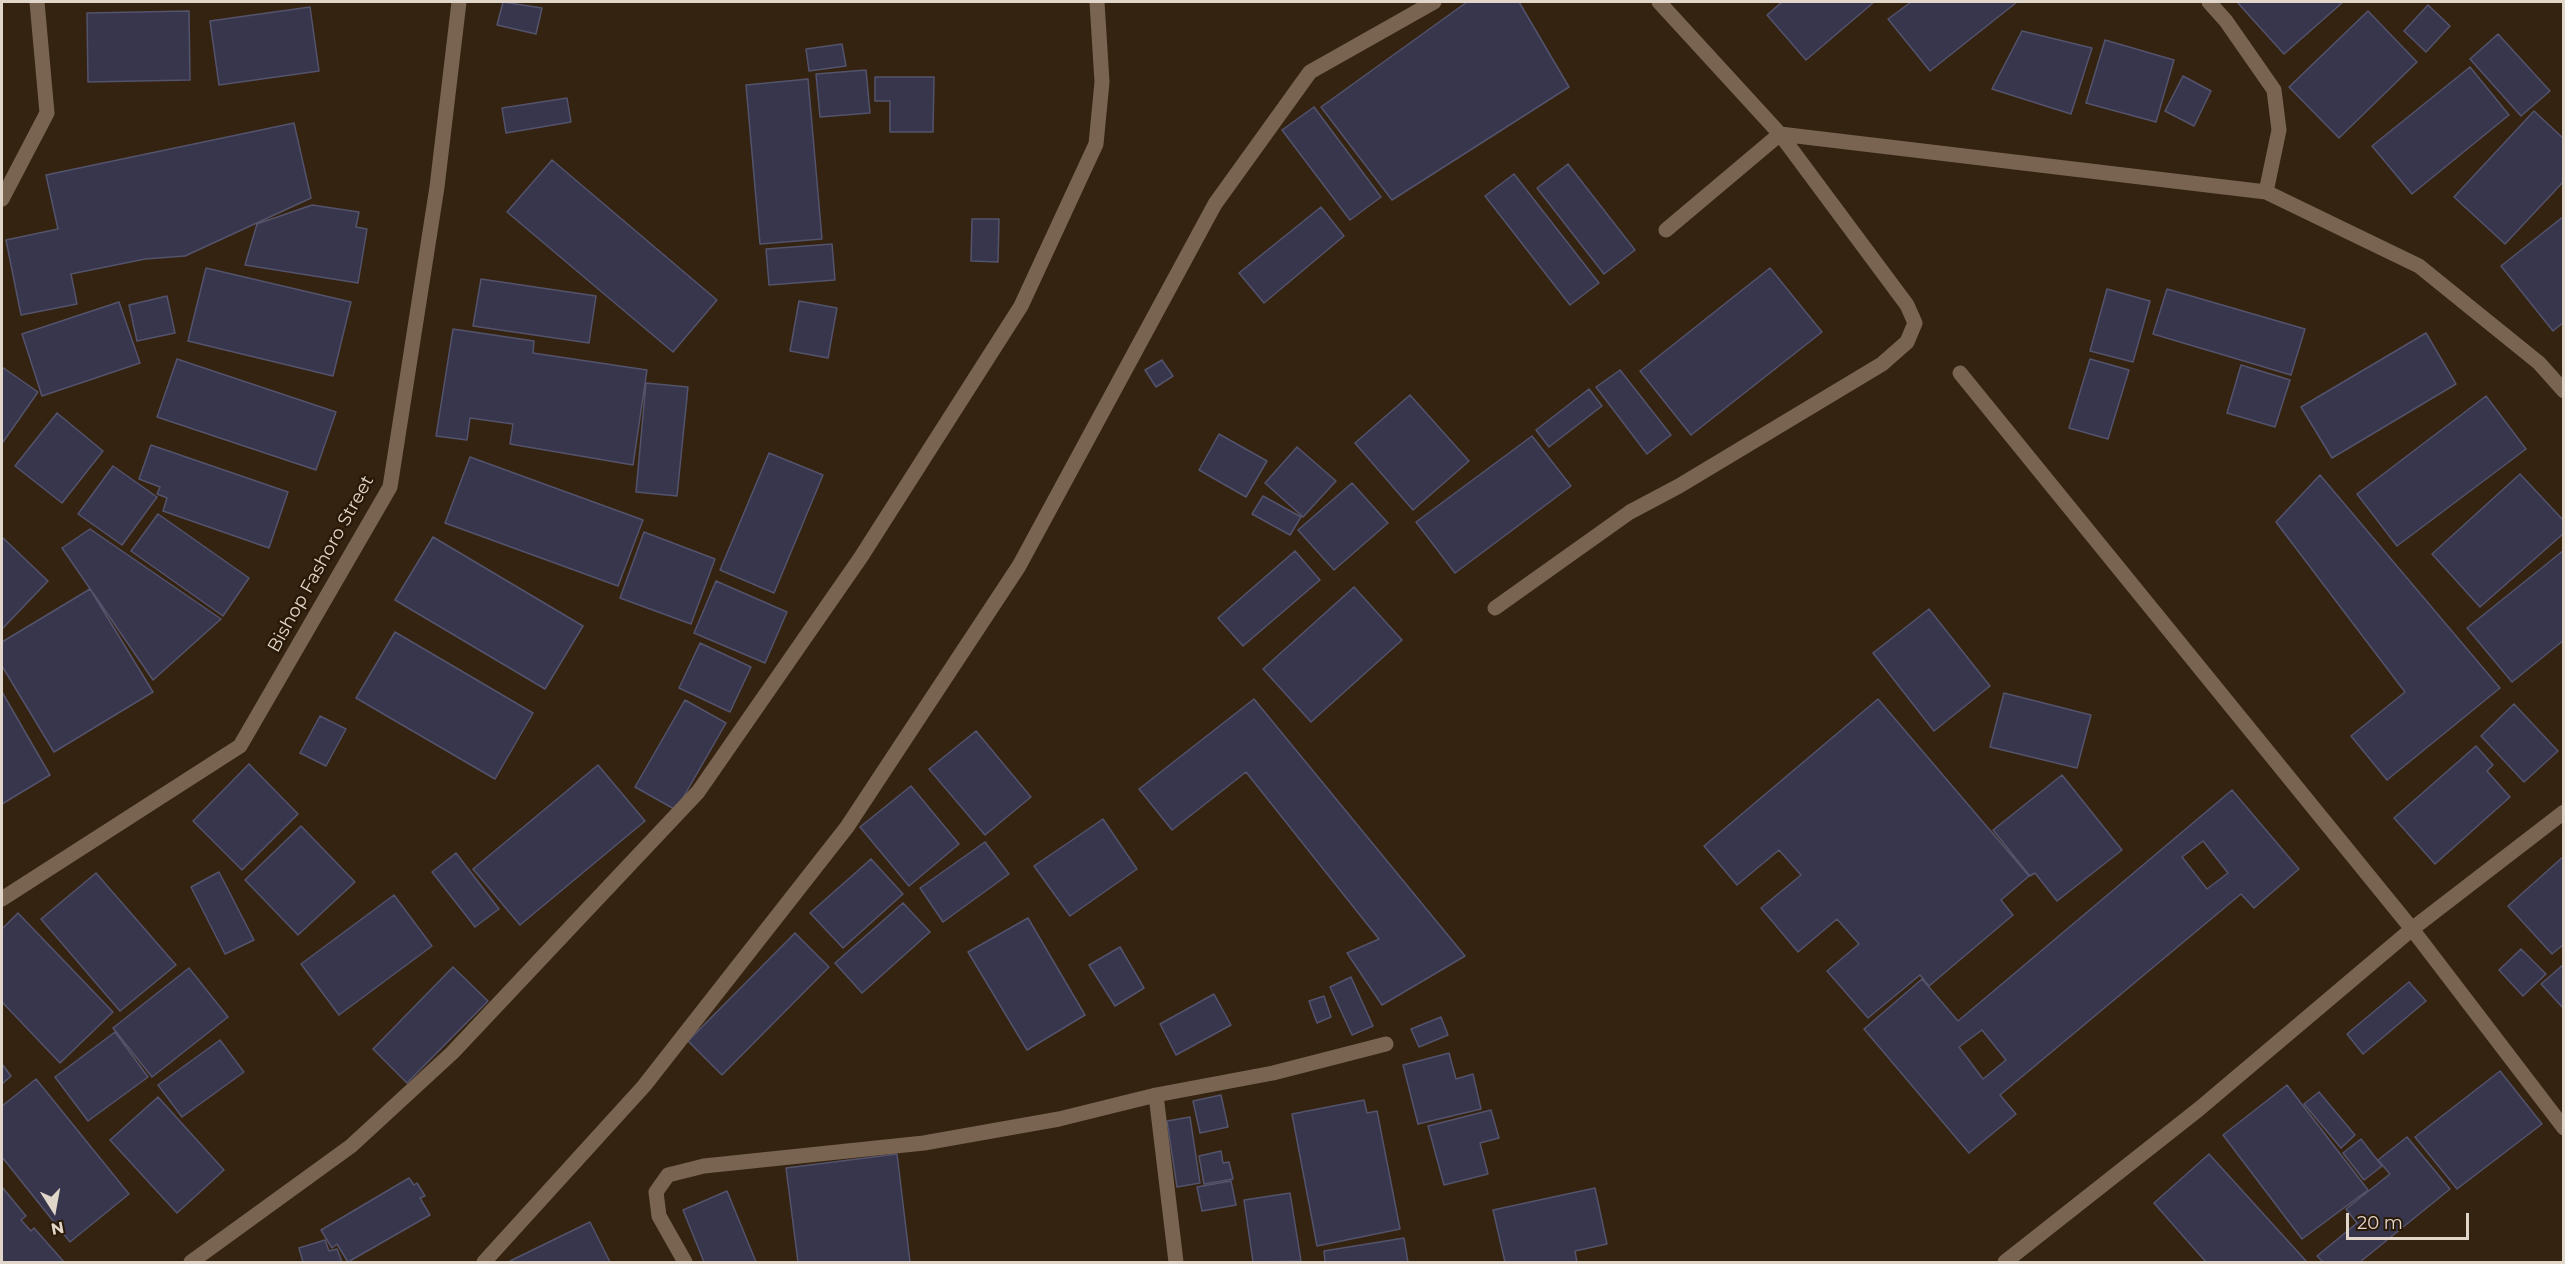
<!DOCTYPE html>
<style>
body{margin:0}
#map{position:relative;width:2565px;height:1264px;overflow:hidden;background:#342311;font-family:Montserrat,sans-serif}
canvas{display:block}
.frame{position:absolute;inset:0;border:3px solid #e1d6ca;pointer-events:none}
.north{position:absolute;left:24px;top:1180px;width:60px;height:60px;-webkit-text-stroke:4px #2a1907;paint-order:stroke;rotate:169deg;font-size:16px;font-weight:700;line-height:24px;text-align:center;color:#e1d6ca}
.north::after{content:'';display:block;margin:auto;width:21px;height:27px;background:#e1d6ca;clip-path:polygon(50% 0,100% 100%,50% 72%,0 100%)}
.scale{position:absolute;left:2346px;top:1213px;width:123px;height:27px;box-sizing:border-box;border:3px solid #e1d6ca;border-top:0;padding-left:8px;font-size:18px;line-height:21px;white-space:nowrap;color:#e1d6ca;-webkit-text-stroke:4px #2a1907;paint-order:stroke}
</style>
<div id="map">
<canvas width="2565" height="1264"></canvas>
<div class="frame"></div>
<div class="north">N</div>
<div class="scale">20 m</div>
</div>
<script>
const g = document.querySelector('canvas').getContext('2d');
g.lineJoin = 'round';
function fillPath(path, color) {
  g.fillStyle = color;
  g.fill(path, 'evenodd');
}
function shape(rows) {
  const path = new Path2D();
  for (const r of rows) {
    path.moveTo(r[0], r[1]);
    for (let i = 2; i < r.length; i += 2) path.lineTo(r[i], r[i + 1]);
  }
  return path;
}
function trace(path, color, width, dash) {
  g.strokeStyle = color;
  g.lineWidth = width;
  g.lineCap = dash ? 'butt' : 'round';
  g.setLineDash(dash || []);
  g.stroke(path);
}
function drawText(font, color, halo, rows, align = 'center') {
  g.font = font + ' Montserrat,sans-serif';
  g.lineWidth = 5;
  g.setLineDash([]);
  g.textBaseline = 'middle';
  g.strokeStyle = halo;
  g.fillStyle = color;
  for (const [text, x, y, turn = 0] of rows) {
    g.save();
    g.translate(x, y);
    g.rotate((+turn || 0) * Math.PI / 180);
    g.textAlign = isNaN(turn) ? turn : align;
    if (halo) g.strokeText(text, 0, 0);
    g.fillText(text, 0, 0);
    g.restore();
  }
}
const building = shape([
 [503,2,542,8,536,34,497,25,503,2],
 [1467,2,1519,2,1569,87,1392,200,1321,107,1467,2],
 [1782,2,1874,2,1806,60,1767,15,1782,2],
 [1911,2,2017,2,1930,71,1888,19,1911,2],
 [2237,2,2343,2,2284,54,2237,2],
 [2428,5,2450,26,2426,52,2404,31,2428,5],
 [310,7,319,71,219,85,210,21,310,7],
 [189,11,190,80,88,82,87,13,189,11],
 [2368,11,2417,62,2339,138,2289,87,2368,11],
 [2022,31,2092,48,2071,114,1992,89,2022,31],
 [2498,34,2550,91,2521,116,2470,59,2498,34],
 [2105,40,2174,60,2156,122,2086,103,2105,40],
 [842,44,846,66,809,71,806,49,842,44],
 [2470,67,2509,115,2412,194,2372,146,2470,67],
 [866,70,870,113,820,117,816,74,866,70],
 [2183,76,2211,91,2194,126,2165,111,2183,76],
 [875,77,934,77,933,132,890,132,890,101,875,101,875,77],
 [808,79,822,239,760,244,746,85,808,79],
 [567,98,571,122,506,133,502,108,567,98],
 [1314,107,1381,197,1350,220,1282,130,1314,107],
 [2534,111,2564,139,2564,181,2505,244,2454,197,2534,111],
 [294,123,311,198,185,256,145,259,71,274,77,304,21,315,6,240,58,229,46,175,294,123],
 [552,160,717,300,673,352,507,212,552,160],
 [1568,164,1635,250,1604,274,1537,188,1568,164],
 [1514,174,1599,283,1570,305,1485,196,1514,174],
 [312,205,359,212,356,227,367,229,358,283,245,265,257,224,312,205],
 [1321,207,1344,236,1264,303,1239,273,1321,207],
 [2564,216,2564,322,2553,331,2501,266,2564,216],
 [972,219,999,219,998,262,971,261,972,219],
 [832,244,835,280,769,285,766,249,832,244],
 [206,268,351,302,333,376,188,341,206,268],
 [1770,268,1822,332,1691,435,1640,371,1770,268],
 [481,279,596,296,589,343,473,326,481,279],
 [2107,289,2150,301,2133,362,2090,351,2107,289],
 [2167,289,2305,329,2291,375,2153,334,2167,289],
 [167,296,175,333,137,341,129,305,167,296],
 [799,301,837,308,828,358,790,351,799,301],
 [119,302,140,363,42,396,22,334,119,302],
 [453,329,534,341,533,353,647,370,633,465,510,444,513,424,470,418,467,440,436,436,453,329],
 [2426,333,2456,384,2332,458,2301,407,2426,333],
 [177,359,336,412,316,470,157,417,177,359],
 [2090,359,2129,370,2108,439,2069,428,2090,359],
 [1162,360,1173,376,1156,387,1145,370,1162,360],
 [2241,365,2290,380,2275,427,2227,413,2241,365],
 [2,367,38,392,3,442,2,441,2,367],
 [1620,370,1671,435,1647,454,1596,387,1620,370],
 [646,383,688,387,677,496,636,492,646,383],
 [1589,389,1602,406,1549,447,1536,430,1589,389],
 [1410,395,1469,461,1413,510,1355,443,1410,395],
 [2486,396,2526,449,2397,546,2357,494,2486,396],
 [57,413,103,451,62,503,15,466,57,413],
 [1219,434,1267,461,1246,497,1199,470,1219,434],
 [1532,436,1571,486,1455,573,1416,522,1532,436],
 [151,445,288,492,269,548,163,511,167,498,157,494,160,487,139,479,151,445],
 [1297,447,1336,481,1303,517,1265,483,1297,447],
 [769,453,823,475,774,593,720,570,769,453],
 [470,457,643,520,618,586,445,523,470,457],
 [113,466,157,497,122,545,78,514,113,466],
 [2520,474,2564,521,2564,533,2480,607,2432,554,2520,474],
 [2320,475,2500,688,2387,780,2351,736,2405,692,2276,522,2320,475],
 [1352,483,1388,523,1334,570,1298,530,1352,483],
 [1263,496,1301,517,1290,535,1252,514,1263,496],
 [158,514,249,578,223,616,131,551,158,514],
 [90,529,221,619,153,680,62,548,90,529],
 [644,532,715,559,691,624,620,598,644,532],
 [2,537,48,581,2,629,2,537],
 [433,537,583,626,545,689,395,600,433,537],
 [2564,550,2564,640,2512,682,2467,628,2564,550],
 [1295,551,1320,580,1243,646,1218,618,1295,551],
 [716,581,787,612,765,663,694,633,716,581],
 [1354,587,1402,640,1311,722,1263,669,1354,587],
 [90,589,153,692,54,752,2,666,2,642,90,589],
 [1929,609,1990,686,1934,731,1873,653,1929,609],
 [395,632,533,713,495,779,356,698,395,632],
 [700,643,751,667,730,712,679,688,700,643],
 [2,692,50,775,2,804,2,692],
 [2004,693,2091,715,2077,768,1990,747,2004,693],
 [1254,699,1465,956,1382,1005,1347,953,1379,939,1246,772,1172,830,1139,789,1254,699],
 [1878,699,2029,876,2001,900,2013,915,1929,986,1920,975,1868,1018,1827,971,1859,944,1837,919,1798,952,1761,908,1801,875,1779,850,1737,885,1704,846,1878,699],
 [685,700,726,723,676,810,635,787,685,700],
 [2514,704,2558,751,2524,782,2481,736,2514,704],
 [320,716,346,729,326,766,300,753,320,716],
 [976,731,1031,797,985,835,929,769,976,731],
 [2476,746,2493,765,2487,771,2510,797,2435,864,2394,818,2476,746],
 [249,764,298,814,242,870,193,821,249,764],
 [598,765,645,821,520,925,473,869,598,765],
 [2062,775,2122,850,2057,901,2035,873,2030,876,1993,830,2062,775],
 [911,786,959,844,909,886,860,827,911,786],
 [2232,790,2299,869,2254,908,2241,894,2000,1095,2016,1114,1969,1153,1864,1029,1922,979,1958,1021,2232,790],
 [2203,841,2228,873,2207,889,2182,857,2203,841],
 [1982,1030,2006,1060,1983,1079,1959,1047,1982,1030],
 [1103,819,1137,869,1070,916,1034,866,1103,819],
 [301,826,355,882,298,935,245,880,301,826],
 [985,842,1009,874,943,922,920,888,985,842],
 [456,853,499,909,475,927,432,872,456,853],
 [2564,856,2564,944,2552,954,2508,906,2564,856],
 [871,859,903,894,843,948,810,913,871,859],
 [219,872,254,940,225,954,191,887,219,872],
 [96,873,176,965,120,1011,41,919,96,873],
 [394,895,432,946,339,1015,301,964,394,895],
 [903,903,930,932,862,993,835,963,903,903],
 [18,913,113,1012,60,1063,2,1002,2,929,18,913],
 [1028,918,1085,1015,1027,1050,968,952,1028,918],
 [795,933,829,967,722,1075,688,1041,795,933],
 [1120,947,1144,988,1115,1006,1089,965,1120,947],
 [2521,949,2546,974,2523,996,2499,970,2521,949],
 [2564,964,2564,1009,2541,984,2564,964],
 [453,967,488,1001,407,1083,373,1049,453,967],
 [189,968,228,1017,152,1077,113,1028,189,968],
 [1351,977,1373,1026,1352,1035,1330,987,1351,977],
 [2409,982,2426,1001,2363,1054,2347,1034,2409,982],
 [1214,994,1231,1025,1176,1055,1160,1024,1214,994],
 [1324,996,1331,1017,1317,1023,1309,1001,1324,996],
 [1441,1017,1448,1035,1419,1047,1411,1029,1441,1017],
 [115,1032,148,1077,88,1121,55,1077,115,1032],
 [220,1040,244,1072,182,1117,158,1085,220,1040],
 [1449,1053,1456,1079,1473,1074,1481,1109,1418,1124,1403,1065,1449,1053],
 [2,1064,11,1076,2,1084,2,1064],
 [2500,1071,2542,1124,2457,1189,2415,1137,2500,1071],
 [36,1079,129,1194,70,1242,2,1157,2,1106,36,1079],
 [2287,1085,2368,1190,2302,1239,2223,1135,2287,1085],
 [2319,1092,2355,1135,2341,1148,2304,1104,2319,1092],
 [1221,1095,1228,1127,1200,1133,1193,1101,1221,1095],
 [158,1097,224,1170,177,1213,110,1140,158,1097],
 [1364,1100,1367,1113,1377,1111,1400,1229,1317,1246,1292,1114,1364,1100],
 [1491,1110,1499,1138,1480,1143,1488,1174,1444,1185,1428,1126,1491,1110],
 [1190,1117,1200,1183,1177,1187,1167,1121,1190,1117],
 [2407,1137,2450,1189,2360,1262,2323,1262,2317,1256,2357,1223,2346,1209,2390,1174,2378,1160,2407,1137],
 [2361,1139,2382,1166,2364,1180,2343,1153,2361,1139],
 [1221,1151,1223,1163,1229,1162,1233,1179,1204,1184,1199,1156,1221,1151],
 [897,1154,910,1262,798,1262,786,1168,897,1154],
 [2209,1154,2307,1262,2206,1262,2154,1203,2209,1154],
 [409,1178,414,1185,417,1183,425,1196,420,1198,430,1215,348,1262,337,1244,332,1248,321,1230,409,1178],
 [1231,1181,1236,1205,1202,1211,1197,1187,1231,1181],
 [2,1187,26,1216,21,1220,31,1231,34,1228,64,1262,2,1262,2,1187],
 [1595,1188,1607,1244,1575,1251,1577,1262,1505,1262,1493,1210,1595,1188],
 [727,1191,756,1262,704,1262,683,1210,727,1191],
 [1290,1193,1301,1261,1253,1262,1244,1200,1290,1193],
 [590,1222,610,1262,511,1262,510,1261,590,1222],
 [1404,1238,1408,1262,1325,1262,1324,1251,1404,1238],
 [325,1240,329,1251,337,1249,342,1262,303,1262,299,1248,325,1240]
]);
fillPath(building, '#37364d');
trace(building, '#54536c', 1.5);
trace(shape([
 [1659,2,1780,134,2266,192,2419,266,2539,363,2564,391],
 [2209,2,2226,21,2274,90,2279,130,2266,192],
 [2,199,47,113,37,2],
 [1960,373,2412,929,2564,1128],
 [1495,608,1630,512,1679,486,1882,364,1907,342,1915,323,1907,305,1780,134,1666,230],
 [2,899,240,746,390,487,437,187,459,2],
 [1156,1095,1176,1262],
 [191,1262,351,1146,452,1053,698,792,861,557,1021,306,1096,144,1102,82,1097,2],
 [484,1262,644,1086,847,827,1019,566,1215,204,1310,72,1434,2],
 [685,1262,659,1216,656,1192,668,1175,704,1166,924,1143,1059,1119,1156,1095,1273,1073,1386,1044],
 [2005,1262,2199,1109,2412,929,2564,812]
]), '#786450', 15);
drawText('18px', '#e1d6ca', '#2a1907', [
 ["Bishop Fashoro Street",321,564,-61]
]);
</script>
